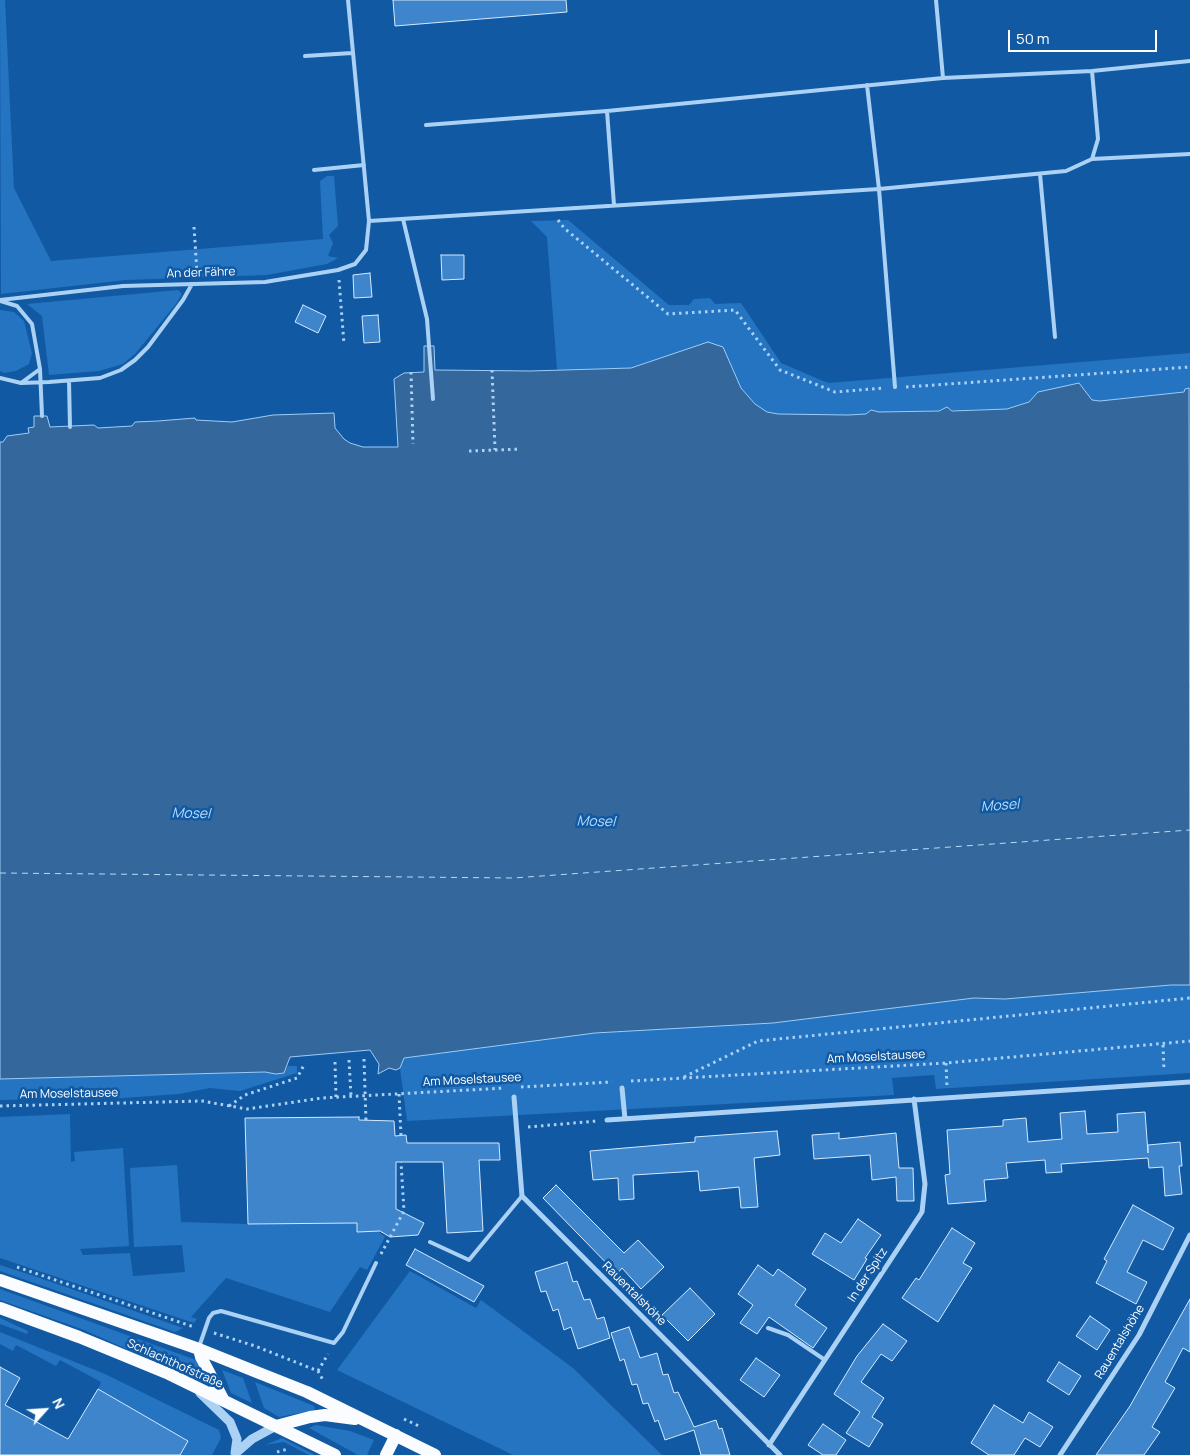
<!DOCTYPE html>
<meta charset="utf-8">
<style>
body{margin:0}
#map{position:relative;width:1190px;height:1455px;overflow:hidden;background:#1159a3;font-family:Manrope,sans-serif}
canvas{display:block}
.north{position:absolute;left:20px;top:1385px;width:50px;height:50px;-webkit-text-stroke:4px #1159a3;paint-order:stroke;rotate:64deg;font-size:14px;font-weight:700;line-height:20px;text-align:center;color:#fff}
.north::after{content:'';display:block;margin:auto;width:18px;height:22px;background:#fff;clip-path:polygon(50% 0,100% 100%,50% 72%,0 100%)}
.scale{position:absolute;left:1008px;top:30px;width:149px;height:22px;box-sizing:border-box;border:2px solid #fff;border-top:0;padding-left:6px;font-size:15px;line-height:18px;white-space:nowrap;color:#fff;-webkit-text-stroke:4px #1159a3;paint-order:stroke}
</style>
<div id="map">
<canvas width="1190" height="1455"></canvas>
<div class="north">N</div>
<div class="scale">50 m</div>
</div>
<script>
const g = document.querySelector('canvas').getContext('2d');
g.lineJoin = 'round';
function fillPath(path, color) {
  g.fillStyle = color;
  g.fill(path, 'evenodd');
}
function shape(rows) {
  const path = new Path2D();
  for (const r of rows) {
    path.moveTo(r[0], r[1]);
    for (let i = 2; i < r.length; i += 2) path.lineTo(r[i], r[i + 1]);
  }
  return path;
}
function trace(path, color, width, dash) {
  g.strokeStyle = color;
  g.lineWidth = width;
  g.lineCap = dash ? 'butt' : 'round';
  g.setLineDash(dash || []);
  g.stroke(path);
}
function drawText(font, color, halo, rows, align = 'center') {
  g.font = font + ' Manrope,sans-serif';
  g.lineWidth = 5;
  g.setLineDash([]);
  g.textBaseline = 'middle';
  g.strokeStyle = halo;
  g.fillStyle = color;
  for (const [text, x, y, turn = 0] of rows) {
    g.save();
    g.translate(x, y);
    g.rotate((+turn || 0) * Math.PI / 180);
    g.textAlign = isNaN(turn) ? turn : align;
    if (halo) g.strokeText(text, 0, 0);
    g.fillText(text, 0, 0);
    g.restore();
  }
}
fillPath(shape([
 [0,0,5,0,14,188,51,261,323,239,320,181,327,176,334,176,338,226,329,235,333,243,328,256,338,258,327,264,267,275,126,280,1,294],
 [568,220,669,305,689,305,694,299,710,298,715,304,741,303,781,363,828,383,1190,353,1190,391,1100,401,1092,400,1078,383,1038,392,1029,402,1007,409,879,412,871,410,866,414,848,415,778,414,767,412,755,404,741,388,728,358,709,342,631,368,557,370,547,237,531,221],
 [178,290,182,294,176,304,135,354,123,364,99,371,49,375,42,316,27,304],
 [0,310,14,312,24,321,32,353,29,364,16,371,4,373,0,371],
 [1171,985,1190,985,1190,1073,936,1089,934,1075,892,1078,894,1095,407,1121,400,1068,404,1058,412,1057,595,1033,773,1023,974,998,1005,999],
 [288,1066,297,1066,297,1073,240,1091,210,1088,179,1094,123,1098,0,1100,0,1079,265,1072,276,1074,284,1073],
 [70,1114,71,1162,75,1161,74,1152,123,1148,129,1246,80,1249,83,1255,130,1253,133,1276,185,1272,182,1245,134,1247,130,1168,177,1165,181,1222,248,1224,357,1223,357,1232,378,1231,385,1237,367,1270,360,1267,330,1312,226,1278,191,1317,197,1319,194,1323,0,1258,0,1117],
 [0,1265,37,1277,183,1328,175,1332,0,1271],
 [410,1271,476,1308,481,1300,573,1368,662,1455,513,1455,337,1370],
 [0,1289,196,1360,205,1377,204,1381,201,1382,84,1330,0,1300],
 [0,1318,28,1331,27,1334,0,1324],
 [0,1332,105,1374,219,1430,221,1438,212,1455,180,1455,187,1441,98,1389,101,1382,60,1360,56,1366,16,1345,13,1351,0,1344],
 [222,1370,243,1378,252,1403,231,1393],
 [255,1382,314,1406,315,1410,279,1417,264,1408],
 [316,1425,350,1431,374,1440,367,1455,358,1455,309,1428],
 [282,1438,315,1455,309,1455,284,1442,265,1445]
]), '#2474c1');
const water = shape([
 [708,342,723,347,741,388,755,404,767,412,778,414,848,415,866,414,871,410,879,412,939,411,947,407,952,411,1007,409,1029,402,1038,392,1079,383,1092,400,1100,401,1184,392,1185,389,1189,388,1190,985,1171,985,1005,999,974,998,773,1023,595,1033,404,1058,400,1068,396,1070,389,1068,378,1074,379,1064,370,1050,290,1057,284,1073,276,1074,265,1072,0,1079,0,442,3,442,7,436,29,433,28,428,34,427,34,416,47,416,50,427,94,425,98,428,132,426,135,422,158,421,195,418,196,420,232,422,273,415,334,413,335,428,344,439,350,443,363,447,398,447,394,379,404,373,424,372,424,346,434,346,435,370,530,371,631,368,708,342]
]);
fillPath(water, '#34679c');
trace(water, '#9dcdf8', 1);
trace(shape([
 [0,873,513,878,1190,830]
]), '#b8dbfb', 1, [6, 5]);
const building = shape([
 [393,0,566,0,567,12,395,26,393,0],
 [441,255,464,255,464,279,442,280,441,255],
 [370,273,372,297,354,298,353,275,370,273],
 [303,305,326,316,318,333,295,322,303,305],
 [378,315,380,342,364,343,362,316,378,315],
 [1085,1111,1087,1134,1118,1132,1117,1114,1145,1112,1148,1153,1148,1145,1180,1142,1182,1166,1179,1166,1182,1194,1165,1196,1163,1167,1149,1168,1148,1158,1061,1164,1062,1172,1046,1173,1045,1160,1006,1163,1008,1178,984,1180,986,1201,948,1204,945,1175,950,1174,947,1130,1003,1126,1003,1120,1026,1118,1028,1142,1062,1139,1060,1113,1085,1111],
 [359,1117,359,1120,394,1121,395,1136,406,1135,407,1143,499,1143,500,1160,479,1160,483,1231,447,1233,443,1162,396,1162,396,1209,424,1223,418,1235,390,1237,380,1231,357,1232,357,1223,248,1224,245,1118,359,1117],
 [777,1131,780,1155,754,1158,758,1207,741,1208,739,1187,700,1191,698,1171,633,1175,634,1199,619,1200,618,1178,593,1180,590,1151,695,1142,695,1137,777,1131],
 [839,1133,839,1139,896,1133,899,1168,913,1168,914,1201,897,1201,896,1177,872,1180,870,1155,814,1159,812,1135,839,1133],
 [556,1185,624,1253,638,1240,664,1267,641,1289,622,1268,617,1274,543,1198,556,1185],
 [1133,1205,1174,1228,1163,1250,1143,1240,1127,1272,1147,1282,1136,1304,1096,1283,1107,1261,1104,1259,1133,1205],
 [858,1219,881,1235,865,1258,867,1259,854,1280,812,1254,825,1233,841,1243,858,1219],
 [952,1228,975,1243,963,1263,972,1268,938,1322,902,1298,916,1278,919,1280,952,1228],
 [415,1249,484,1286,474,1302,406,1265,415,1249],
 [567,1262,573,1282,577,1281,584,1300,590,1299,597,1319,604,1317,610,1338,578,1349,571,1327,564,1330,558,1309,553,1311,546,1291,541,1292,535,1272,567,1262],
 [758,1265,773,1276,778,1269,806,1289,795,1305,827,1328,813,1348,769,1317,757,1334,740,1323,753,1305,738,1294,758,1265],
 [690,1288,715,1314,688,1341,662,1315,690,1288],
 [1190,1299,1190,1352,1183,1348,1165,1382,1175,1388,1152,1427,1160,1432,1144,1455,1096,1455,1130,1406,1190,1299],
 [1090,1316,1110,1330,1097,1350,1076,1336,1090,1316],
 [883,1324,907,1341,892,1361,881,1354,861,1382,884,1398,872,1417,883,1424,869,1447,846,1433,860,1412,834,1394,857,1356,883,1324],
 [629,1327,640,1358,657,1353,663,1375,668,1374,674,1393,678,1392,694,1427,716,1420,719,1429,722,1428,730,1455,701,1455,694,1430,665,1440,658,1420,655,1422,648,1403,643,1404,637,1384,632,1385,624,1359,620,1361,611,1333,629,1327],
 [756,1358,780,1375,764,1397,740,1380,756,1358],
 [1059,1362,1081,1376,1069,1395,1047,1381,1059,1362],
 [0,1367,20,1378,5,1405,68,1439,98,1389,188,1441,180,1455,0,1455,0,1367],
 [994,1405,1023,1423,1029,1412,1053,1427,1040,1447,1025,1438,1014,1455,989,1455,971,1443,994,1405],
 [823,1424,846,1440,836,1455,823,1455,808,1445,823,1424]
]);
fillPath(building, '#3e85cb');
trace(building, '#d4eafe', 1);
trace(shape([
 [558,220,564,228,668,314,735,310,780,370,835,392,885,388],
 [194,227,197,273],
 [339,280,344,344],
 [492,370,495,450],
 [411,372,413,444],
 [906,387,1190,367],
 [469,451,521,449],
 [1163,1045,1164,1071],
 [364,1059,366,1121],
 [349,1060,351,1096],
 [335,1062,336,1097],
 [946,1063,947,1087],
 [684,1077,758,1041,1190,998],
 [631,1081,946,1063,1190,1041],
 [521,1087,612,1082],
 [399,1094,401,1136],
 [0,1106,202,1101,247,1109,322,1098,505,1088],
 [229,1106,245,1095,297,1078,304,1065],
 [528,1127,597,1121],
 [381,1254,404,1211,401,1162],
 [17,1267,194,1327],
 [214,1333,255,1346,318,1371,324,1382],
 [318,1371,328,1354],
 [404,1419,419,1426],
 [277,1452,288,1449]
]), '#abd1f5', 3, [2.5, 4]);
trace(shape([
 [936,0,943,78],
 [305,56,352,53],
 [607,111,614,205],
 [426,125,607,111,943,78,1092,71,1190,61],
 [1092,159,1190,154],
 [314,170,364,165],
 [1040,174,1055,337],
 [403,219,427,319,433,399],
 [369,221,879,189,867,85],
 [0,300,123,286,265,282,338,270,355,264,366,250,369,221,348,0],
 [0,301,17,306,32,324,40,369,21,383],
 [40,369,42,416],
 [0,378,21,383,49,382,100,378,121,370,135,360,148,347,183,300,192,284],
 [69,381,70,427],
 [895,387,879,189,1066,171,1092,159,1098,139,1092,71],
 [430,1242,469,1260,522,1196],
 [768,1328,788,1335,825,1360],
 [199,1347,209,1318,213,1313,221,1311,334,1343,343,1332,376,1263]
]), '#abd1f5', 4);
trace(shape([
 [622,1088,625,1119],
 [514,1097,522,1196,780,1455],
 [607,1120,1190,1082],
 [769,1445,922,1212,925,1184,914,1099],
 [1060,1455,1139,1335,1190,1235]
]), '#abd1f5', 5);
trace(shape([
 [200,1393,230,1422,237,1439,235,1453],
 [236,1453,252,1439,276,1426]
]), '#abd1f5', 9);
trace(shape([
 [0,1280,199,1349,259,1373,307,1392,435,1455],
 [0,1308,79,1337,169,1374,335,1455],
 [199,1349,201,1357,223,1399],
 [276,1426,310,1417,325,1415,355,1419],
 [386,1455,396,1435]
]), '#fafcff', 12);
drawText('12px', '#fff', '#1159a3', [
 ["An der Fähre",201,273,-2],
 ["Am Moselstausee",876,1057,-3],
 ["Am Moselstausee",472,1080,-3],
 ["Am Moselstausee",69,1094,-1],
 ["In der Spitz",868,1275,-57],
 ["Rauentalshöhe",634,1294,45],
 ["Rauentalshöhe",1120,1342,-59],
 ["Schlachthofstraße",175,1364,24]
]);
drawText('italic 14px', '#b8dbfb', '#1159a3', [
 ["Mosel",1000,806,-4],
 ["Mosel",191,814,1],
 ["Mosel",596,822,1]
]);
</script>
